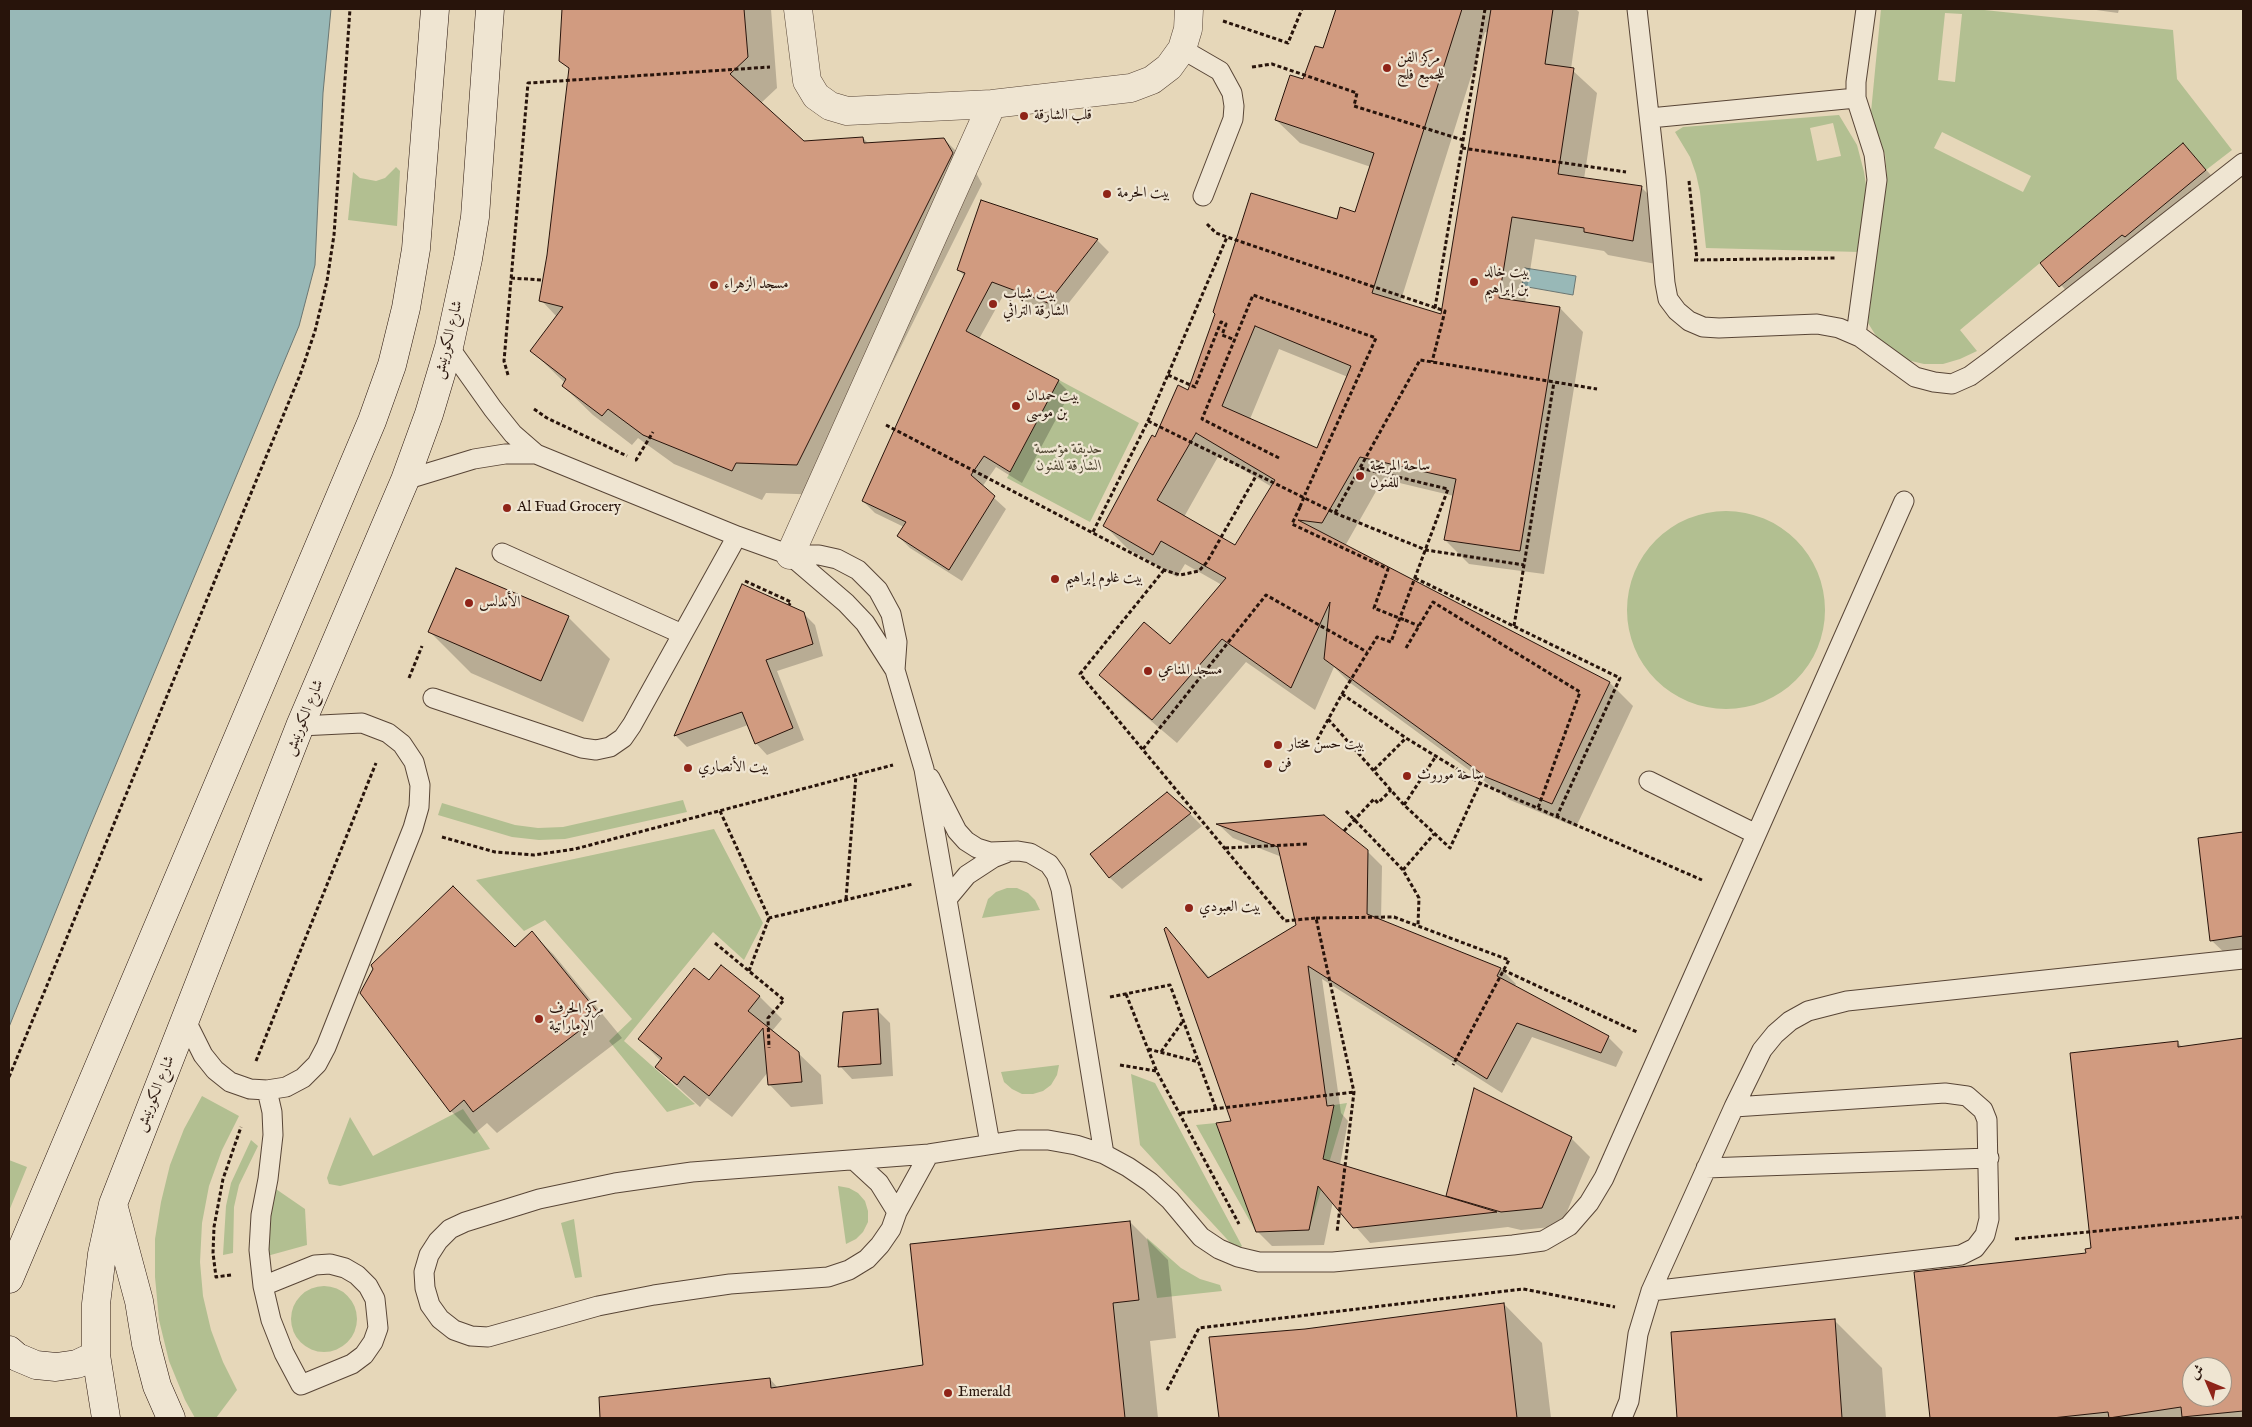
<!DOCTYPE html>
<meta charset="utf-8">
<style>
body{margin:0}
#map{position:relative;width:2252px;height:1427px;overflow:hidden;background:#e6d7b9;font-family:"IM FELL English",Amiri,serif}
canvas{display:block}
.frame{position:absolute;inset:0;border:10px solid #28140b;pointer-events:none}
.north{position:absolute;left:2182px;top:1357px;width:50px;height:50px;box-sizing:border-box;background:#efe5d2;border:1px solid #9f9182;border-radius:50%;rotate:315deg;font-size:14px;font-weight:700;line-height:20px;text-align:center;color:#28140b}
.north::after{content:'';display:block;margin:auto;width:18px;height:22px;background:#8f2418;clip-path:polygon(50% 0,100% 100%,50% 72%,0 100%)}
</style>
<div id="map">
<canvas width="2252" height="1427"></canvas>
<div class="frame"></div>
<div class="north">ش</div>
</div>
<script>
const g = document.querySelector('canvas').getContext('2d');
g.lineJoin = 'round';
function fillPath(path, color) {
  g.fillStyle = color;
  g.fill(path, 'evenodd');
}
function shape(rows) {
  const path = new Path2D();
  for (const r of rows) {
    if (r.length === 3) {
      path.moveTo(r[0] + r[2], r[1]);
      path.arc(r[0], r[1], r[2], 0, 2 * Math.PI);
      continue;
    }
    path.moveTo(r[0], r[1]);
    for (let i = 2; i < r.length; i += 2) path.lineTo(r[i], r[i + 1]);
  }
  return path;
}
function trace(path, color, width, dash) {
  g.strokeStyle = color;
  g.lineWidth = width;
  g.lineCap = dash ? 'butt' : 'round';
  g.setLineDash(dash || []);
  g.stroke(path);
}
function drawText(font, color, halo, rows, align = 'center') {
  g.font = font + ' "IM FELL English",Amiri,serif';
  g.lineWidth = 4.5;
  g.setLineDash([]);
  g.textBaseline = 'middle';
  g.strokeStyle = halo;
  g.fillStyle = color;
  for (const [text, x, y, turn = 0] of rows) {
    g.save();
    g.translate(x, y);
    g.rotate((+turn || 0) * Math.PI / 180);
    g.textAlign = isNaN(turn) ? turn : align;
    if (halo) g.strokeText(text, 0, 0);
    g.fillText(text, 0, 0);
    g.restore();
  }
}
fillPath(shape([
 [1881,9,1975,9,2173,30,2177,79,2232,150,2206,170,2183,143,1960,330,1977,351,1960,359,1943,364,1924,364,1907,360,1878,339,1868,323,1887,177,1885,154,1876,133,1871,112],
 [1945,13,1962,14,1955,82,1938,80],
 [1942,132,2031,176,2023,192,1934,148],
 [1839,115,1857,145,1864,172,1866,185,1860,252,1706,248,1700,192,1696,174,1690,157,1675,132,1683,127],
 [1833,123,1841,156,1817,161,1810,128],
 [396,167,400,171,397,226,348,220,353,172,360,178,376,181,385,178],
 [1059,380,1139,423,1090,522,1007,478],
 [1726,610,99],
 [683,800,687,812,565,839,539,840,512,837,438,815,442,803,515,825,538,828,563,827],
 [714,829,763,923,744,960,713,932,624,1041,695,1104,667,1112,609,1041,632,1019,545,920,524,931,476,880],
 [1007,888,1017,888,1028,893,1035,900,1040,910,982,918,988,899,996,892],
 [1059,1065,1057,1075,1051,1085,1043,1091,1033,1094,1022,1094,1012,1089,1004,1082,1001,1072],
 [1131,1074,1155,1083,1242,1246,1237,1250,1140,1145],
 [202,1096,239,1116,222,1150,209,1186,202,1223,200,1262,203,1296,211,1330,223,1362,237,1390,216,1418,195,1418,185,1400,169,1361,159,1320,155,1277,155,1239,161,1202,170,1165,184,1129],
 [1347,1103,1309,1230,1334,1105],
 [463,1109,490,1149,340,1186,329,1184,327,1178,329,1172,350,1117,373,1156],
 [1216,1123,1256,1232,1196,1125],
 [251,1140,258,1146,239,1185,234,1207,233,1253,223,1255,226,1206,231,1183],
 [9,1160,27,1167,9,1211],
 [838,1186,849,1188,858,1193,865,1201,868,1211,868,1222,863,1232,856,1239,846,1244],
 [273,1187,305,1209,307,1245,267,1256],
 [574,1219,582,1277,575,1278,561,1223],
 [1147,1238,1181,1268,1200,1279,1220,1285,1222,1291,1157,1298],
 [324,1319,33]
]), '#b2bf91');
const water = shape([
 [9,9,331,9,323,93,315,265,299,326,89,829,9,1027,9,9],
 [1525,268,1576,276,1573,295,1522,286,1525,268]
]);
fillPath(water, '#98b8b7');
trace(water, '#6b7672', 1);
fillPath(shape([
 [563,9,771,9,777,88,761,103,804,143,863,138,869,144,944,139,974,169,982,184,827,495,766,493,762,500,674,464,638,438,632,445,593,415,563,386,565,383,532,351,557,317,541,300,548,255,570,70,560,60],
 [1338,9,1576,9,1579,12,1571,69,1597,93,1584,179,1642,188,1665,211,1656,264,1608,255,1604,251,1535,239,1525,303,1560,308,1583,332,1544,574,1469,564,1445,540,1454,496,1383,479,1345,546,1610,683,1633,706,1576,827,1510,800,1349,682,1334,667,1315,710,1246,662,1177,743,1124,698,1101,675,1170,645,1222,585,1185,564,1177,577,1128,549,1105,526,1156,438,1189,391,1337,221,1356,214,1371,167,1300,143,1276,120,1323,49],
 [1485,32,1489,33,1442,316,1400,303],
 [1279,349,1348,377,1317,450,1250,419],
 [1219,455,1272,487,1235,547,1184,517],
 [2089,9,2119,9,2118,13],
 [2183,144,2218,183,2073,298,2041,263],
 [1097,240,1109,252,1060,314,1004,294,979,339,1058,381,1070,393,1022,483,996,467,982,487,1006,509,962,581,910,548,898,536,904,527,875,513,863,501,965,276,958,270],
 [457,569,568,617,610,659,583,722,471,673,430,632],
 [742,586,803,613,815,625,823,656,777,671,804,740,767,755,756,743,748,725,687,747,676,736],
 [1190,814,1202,826,1122,889,1109,877],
 [1219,825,1367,851,1382,866,1381,921,1501,969,1516,984,1514,987,1608,1037,1623,1052,1616,1067,1532,1037,1502,1093,1322,979,1341,1113,1348,1121,1340,1165,1447,1198,1474,1090,1571,1138,1590,1157,1561,1226,1521,1230,1508,1227,1370,1243,1333,1201,1324,1245,1272,1246,1257,1231,1232,1122,1166,929,1210,978,1298,926,1282,857,1233,838],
 [2243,834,2243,957,2230,958,2211,940,2199,839],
 [532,933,554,955,622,1038,497,1133,487,1123,474,1134,451,1111,361,993,375,969,515,949],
 [721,967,760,997,782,1019,772,1031,798,1053,821,1075,823,1104,791,1107,769,1084,768,1072,732,1117,707,1098,700,1107,656,1067,661,1061,639,1039,709,982],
 [878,1011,890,1023,893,1076,852,1079,840,1066],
 [2243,1039,2243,1418,1931,1418,1916,1273,2087,1254,2093,1249,2177,1042,2183,1048],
 [2192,1367,2222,1367,2222,1397,2192,1397],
 [1130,1222,1168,1260,1176,1338,1150,1341,1158,1418,641,1418,639,1394,770,1379,778,1388,924,1366],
 [1504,1304,1542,1343,1551,1418,1220,1418,1210,1338,1305,1330],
 [1835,1321,1882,1368,1886,1418,1679,1418,1672,1333]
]), '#0003');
const building = shape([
 [562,9,744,9,748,57,730,74,804,141,863,137,864,143,944,138,953,153,797,465,736,463,732,471,643,435,608,409,602,416,562,386,566,379,530,351,563,307,539,301,547,255,569,68,559,61,562,9],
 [1336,9,1462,9,1372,293,1441,314,1491,9,1553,9,1545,64,1574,68,1558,174,1642,186,1633,241,1584,232,1584,228,1512,217,1499,298,1560,307,1520,551,1444,540,1456,479,1360,457,1322,523,1298,520,1610,682,1552,804,1486,777,1324,659,1330,602,1291,688,1222,639,1152,720,1099,675,1144,622,1170,644,1226,578,1161,541,1153,555,1103,526,1152,435,1155,437,1178,385,1188,390,1215,314,1213,312,1251,193,1337,219,1340,207,1355,212,1374,153,1275,120,1290,75,1303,79,1315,46,1323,48,1336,9],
 [1255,326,1351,366,1317,448,1222,406,1255,326],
 [1196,433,1275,480,1235,545,1157,500,1196,433],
 [2183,143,2206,170,2125,237,2122,235,2059,287,2040,263,2183,143],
 [981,200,1098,239,1048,303,992,282,966,331,1059,380,1010,472,984,456,971,475,995,496,949,570,897,536,906,522,862,501,965,273,957,270,981,200],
 [456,568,569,616,541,681,428,632,456,568],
 [742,584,804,612,813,644,766,660,793,728,755,744,742,712,674,736,742,584],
 [1167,792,1191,813,1109,878,1090,854,1167,792],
 [1324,815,1368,850,1367,914,1501,968,1497,976,1609,1036,1601,1053,1517,1023,1487,1079,1308,966,1327,1106,1334,1105,1323,1159,1497,1212,1353,1228,1318,1186,1309,1230,1256,1232,1216,1123,1231,1121,1164,929,1166,927,1208,978,1296,925,1278,847,1216,824,1324,815],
 [2243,832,2243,936,2210,941,2198,838,2243,832],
 [453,886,515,947,532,931,600,1015,473,1112,464,1100,450,1112,360,993,373,969,371,965,453,886],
 [721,965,760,996,748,1011,799,1052,802,1082,768,1085,763,1028,709,1096,684,1076,677,1085,655,1067,662,1058,638,1039,694,968,709,980,721,965],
 [878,1009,881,1064,838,1067,843,1012,878,1009],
 [2243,1038,2243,1411,2182,1417,2181,1407,2109,1418,2108,1412,2052,1418,1930,1418,1914,1272,2086,1253,2085,1249,2091,1248,2070,1053,2178,1041,2178,1047,2243,1038],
 [2192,1367,2222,1367,2222,1397,2192,1397,2192,1367],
 [1474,1088,1572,1137,1542,1208,1501,1212,1446,1196,1474,1088],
 [1130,1221,1139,1300,1113,1303,1125,1418,600,1418,599,1397,770,1378,771,1388,923,1365,910,1244,1130,1221],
 [1504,1303,1517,1418,1219,1418,1209,1337,1305,1329,1504,1303],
 [1835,1319,1842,1418,1677,1418,1671,1332,1835,1319]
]);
fillPath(building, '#d19b80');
trace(building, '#28140b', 1);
const service = shape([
 [1637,9,1656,177,1665,283,1668,299,1677,311,1689,321,1703,327,1719,328,1817,324,1839,328,1860,337,1915,377,1934,382,1952,384,1970,376,1989,362,2243,163],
 [1182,49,1220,71,1232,93,1234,106,1233,119,1203,196],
 [1650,118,1856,98],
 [1856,335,1877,180,1874,154,1856,98,1856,82,1866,9],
 [449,347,493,409,513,434,536,454,737,536,790,555,819,555,837,559,858,570,878,590,891,614,897,642,895,670],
 [405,480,474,459,505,454,536,454],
 [502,553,682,634],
 [790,555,846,603,865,623,895,670,924,769,990,1144],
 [433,698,582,748,596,750,610,747,623,738,632,725,737,536],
 [930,778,957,831,966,841,977,848,990,852,1018,851,1030,853,1049,864,1056,874,1061,889,1104,1154],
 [1649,781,1756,834],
 [947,899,967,875,993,858,1006,853],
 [186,1021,203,1055,215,1070,230,1082,250,1089,267,1090,286,1087,303,1078,317,1064,326,1047,413,828,419,807,420,785,414,762,402,744,388,733,362,723,300,726],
 [929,1154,897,1212,891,1229,880,1245,867,1259,849,1270,828,1277,730,1284,654,1295,598,1306,488,1337,471,1336,454,1330,440,1319,430,1305,425,1288,424,1272,429,1255,438,1241,450,1229,465,1222,539,1199,615,1183,692,1172,929,1154,1019,1140,1048,1140,1076,1145,1104,1154,1128,1167,1150,1182,1170,1200,1201,1237,1219,1249,1238,1257,1259,1262,1333,1262,1513,1245,1543,1241,1569,1226,1589,1203,1604,1178,1904,501],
 [854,1160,879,1183,897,1212],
 [1706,1168,1989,1158],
 [263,1286,315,1265,330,1264,345,1268,357,1275,368,1286,375,1299,378,1328,373,1342,364,1355,352,1364,301,1385,284,1353,271,1320,263,1286,259,1250,261,1215,268,1179,273,1135,272,1112,267,1090],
 [1651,1291,1953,1256,1961,1255,1975,1248,1985,1235,1989,1219,1987,1120,1983,1110,1967,1096,1945,1093,1734,1107],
 [1622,1418,1629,1401,1638,1334,1651,1291,1734,1107,1762,1050,1775,1034,1790,1021,1808,1011,1847,1001,2243,959]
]);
const minor = shape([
 [798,9,807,81,816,96,830,106,847,111,992,104,1131,88,1152,80,1169,67,1182,49,1188,29,1189,9],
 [790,555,992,104]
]);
const secondary = shape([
 [114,1208,139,1301,146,1344,157,1386,171,1418],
 [9,1279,372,421,392,365,406,308,416,249,435,9],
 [9,1350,17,1357,36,1365,56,1367,77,1364,96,1355],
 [106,1418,96,1355,96,1304,102,1254,113,1204,300,726,405,480,429,414,449,347,468,259,475,217,490,9]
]);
trace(service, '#584536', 21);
trace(minor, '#584536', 29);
trace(secondary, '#28140b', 29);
trace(shape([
 [1223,21,1288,43,1302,9],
 [1252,67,1272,64,1357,93,1354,106,1463,140],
 [1462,148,1626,172],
 [1689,181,1697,260],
 [1207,224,1216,233,1227,237,1445,311,1432,362],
 [1694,260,1837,258],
 [511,278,542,280],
 [1435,308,1485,9],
 [508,375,504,361,528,83,770,67],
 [1168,375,1195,387,1221,322,1226,324,1222,335,1235,340],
 [534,409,547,418,627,456],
 [1148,421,1335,513,1426,550,1524,565],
 [886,425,1164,570,1180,575,1199,571,1207,562,1256,476],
 [1279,458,1202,419,1253,295,1376,338,1306,492],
 [635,460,636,460,653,432],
 [1300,507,1292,524,1388,569,1374,608,1394,616],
 [1335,513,1420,360,1597,389],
 [1093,532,1148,421,1227,237],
 [1164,570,1080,674,1285,921,1316,918,1354,1092,1337,1232],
 [1415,578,1620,678,1557,816],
 [745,581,791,602,789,605],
 [1405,620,1419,626],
 [1514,626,1554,382],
 [1406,648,1433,602,1580,692,1538,808],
 [409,678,422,646],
 [1342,694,1406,738,1480,783,1702,880],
 [1328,719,1404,805,1450,848,1480,783],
 [1317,740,1342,694,1377,637,1391,642,1448,489,1360,468],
 [1143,749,1266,595,1367,652],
 [1374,770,1406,738],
 [1404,805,1436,756],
 [720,811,769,918,913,884],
 [1346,811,1403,870,1419,898,1418,925],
 [1344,831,1374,799,1378,803,1391,790],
 [442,837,495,852,534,855,575,849,893,765],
 [1225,848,1307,844],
 [1403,870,1434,834],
 [846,899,856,775],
 [1316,918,1394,917,1509,960,1453,1065],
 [715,943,784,1000,768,1018,769,1048],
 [1503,970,1637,1032],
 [749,971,769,918],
 [1126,994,1157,1072,1239,1224],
 [1110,997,1170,985,1216,1109],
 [1148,1049,1199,1062],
 [1161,1052,1183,1021],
 [256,1061,376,763],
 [1120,1065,1156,1071],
 [9,1077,300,375,315,331,327,281,334,235,350,9],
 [1181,1113,1354,1092],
 [2015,1239,2243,1217],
 [231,1275,216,1277,213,1253,214,1227,223,1179,241,1127],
 [1167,1390,1199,1328,1523,1289,1615,1307]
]), '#28140b', 3, [4, 2.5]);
trace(service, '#efe5d2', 19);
trace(minor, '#efe5d2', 28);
trace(secondary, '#efe5d2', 28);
trace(shape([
 [1300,507,1306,492],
 [1394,616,1405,620]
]), '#28140b', 3, [4, 2.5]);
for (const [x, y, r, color] of [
 [1387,68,5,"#8f2418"],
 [1024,116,5,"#8f2418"],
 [1107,194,5,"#8f2418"],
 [1474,282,5,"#8f2418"],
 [714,285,5,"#8f2418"],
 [993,304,5,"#8f2418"],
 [1016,406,5,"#8f2418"],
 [1360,476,5,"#8f2418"],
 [507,508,5,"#8f2418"],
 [1055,579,5,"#8f2418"],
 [469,603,5,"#8f2418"],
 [1148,671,5,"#8f2418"],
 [1278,745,5,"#8f2418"],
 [1268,764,5,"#8f2418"],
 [688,768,5,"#8f2418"],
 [1407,776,5,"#8f2418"],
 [1189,908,5,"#8f2418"],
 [539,1019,5,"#8f2418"],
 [948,1393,5,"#8f2418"]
]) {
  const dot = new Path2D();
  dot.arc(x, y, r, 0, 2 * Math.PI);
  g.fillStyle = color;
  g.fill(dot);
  trace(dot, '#efe5d2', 2);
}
drawText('15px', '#28140b', '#efe5d2', [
 ["مركز الفن",1397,59],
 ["للجميع فلج",1397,76],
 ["قلب الشارقة",1034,116],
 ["بيت الحرمة",1117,194],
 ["بيت خالد",1484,273],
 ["بن إبراهيم",1484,290],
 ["مسجد الزهراء",724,285],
 ["بيت شباب",1003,295],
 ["الشارقة التراثي",1003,312],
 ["بيت حمدان",1026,397],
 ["بن موسى",1026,414],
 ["ساحة المريجة",1370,467],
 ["للفنون",1370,484],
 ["Al Fuad Grocery",517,508],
 ["بيت غلوم إبراهيم",1065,579],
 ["الأندلس",479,603],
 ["مسجد المناعي",1158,671],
 ["بيت حسن مختار",1288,745],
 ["فن",1278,764],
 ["بيت الأنصاري",698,768],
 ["ساحة موروث",1417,776],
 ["بيت العبودي",1199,908],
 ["مركز الحرف",549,1010],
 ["الإماراتية",549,1027],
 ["Emerald",958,1393]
], 'left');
drawText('15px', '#28140b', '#efe5d2', [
 ["شارع الكورنيش",449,340,-76],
 ["شارع الكورنيش",305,718,-68],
 ["شارع الكورنيش",156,1094,-68]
]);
drawText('italic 15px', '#514733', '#efe5d2', [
 ["حديقة مؤسسة",1069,450],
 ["الشارقة للفنون",1069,467]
]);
</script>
